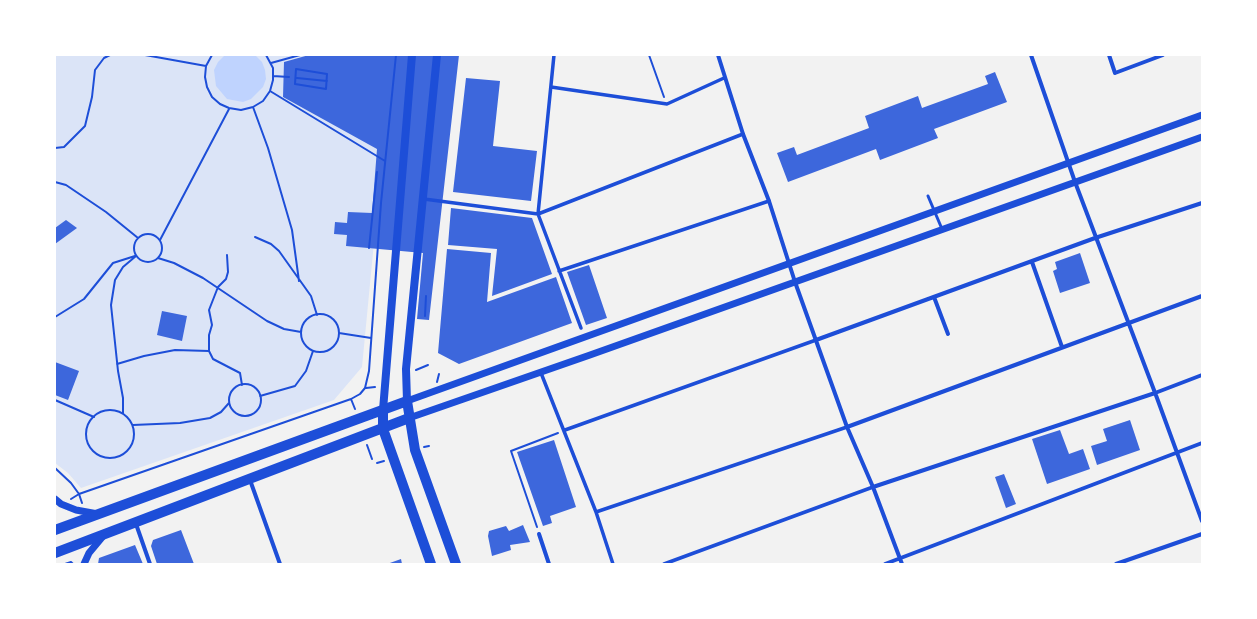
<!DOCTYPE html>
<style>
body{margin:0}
#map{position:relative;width:1257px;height:619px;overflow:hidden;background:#f2f2f2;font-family:"Space Grotesk",sans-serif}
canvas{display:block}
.frame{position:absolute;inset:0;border:56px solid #fff;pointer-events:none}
</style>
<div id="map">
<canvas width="1257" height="619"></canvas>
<div class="frame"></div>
</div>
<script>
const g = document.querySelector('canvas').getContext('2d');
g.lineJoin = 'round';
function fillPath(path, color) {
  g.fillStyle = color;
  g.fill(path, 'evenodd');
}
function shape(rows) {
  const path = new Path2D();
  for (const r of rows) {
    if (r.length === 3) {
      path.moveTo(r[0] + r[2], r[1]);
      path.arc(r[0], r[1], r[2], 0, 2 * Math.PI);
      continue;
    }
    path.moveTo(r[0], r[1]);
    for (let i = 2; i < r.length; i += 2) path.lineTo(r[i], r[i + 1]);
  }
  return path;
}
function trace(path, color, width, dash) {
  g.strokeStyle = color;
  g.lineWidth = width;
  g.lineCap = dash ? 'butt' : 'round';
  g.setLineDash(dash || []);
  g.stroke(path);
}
fillPath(shape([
 [55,55,392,55,362,367,334,400,81,488,68,473,55,463]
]), '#dbe4f7');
fillPath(shape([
 [225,55,255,55,262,62,265,70,266,79,263,87,251,99,243,102,227,99,216,86,214,70,218,62]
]), '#bfd3fe');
fillPath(shape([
 [309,55,459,55,429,320,417,319,423,253,346,246,347,235,334,234,335,222,347,223,348,212,372,213,377,149,283,97,284,62],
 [995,72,1007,102,934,129,938,138,880,160,876,149,788,182,777,153,794,147,797,155,869,128,865,116,918,96,922,108,988,84,985,76],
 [466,78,500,81,493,146,537,151,531,201,453,192],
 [451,208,532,218,552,274,492,296,497,249,448,245],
 [66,220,77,228,55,244,55,228],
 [447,249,491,253,487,302,556,277,572,323,459,364,438,353],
 [1080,253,1090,283,1060,293,1053,271,1057,269,1055,262],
 [589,265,607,318,586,325,567,272],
 [162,311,187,316,182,341,157,335],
 [55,362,79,371,68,400,55,395],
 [1130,420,1140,450,1097,465,1091,446,1107,441,1103,429],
 [1060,430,1069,454,1083,449,1090,469,1047,484,1032,439],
 [554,440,576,507,550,516,552,523,543,526,517,452],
 [1004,474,1016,504,1006,508,995,477],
 [523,525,530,542,510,545,511,550,492,556,488,536,489,531,506,526,509,531],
 [181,530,194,564,157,564,151,546,153,540],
 [135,545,143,564,98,564,99,558],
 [401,559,402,564,387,564]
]), '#3d67dc');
trace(shape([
 [145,55,206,66],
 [212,55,206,66,205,77,207,87,212,97,220,104,229,108,241,110,253,107,263,101,270,91,273,80,273,68,266,55],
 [649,55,664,97],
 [271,63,300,55],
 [296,69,327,74,326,89,295,84,296,69],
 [273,76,289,77],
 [297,78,327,81],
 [270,91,385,161],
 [253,107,268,148,292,230,299,281],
 [55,148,64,147,85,126,92,97,95,70,104,58,110,55],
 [55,182,66,185,106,212,138,238],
 [148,248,14],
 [255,237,271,244,279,251,311,296,317,315],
 [160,240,229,109],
 [369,248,377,172],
 [227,255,228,272,226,279,218,287,209,310,212,325,209,335,209,351,213,359,240,373,242,385],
 [158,258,174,263,203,278,267,321,284,329,301,332],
 [320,333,19],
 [425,316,426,296],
 [55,317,84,299,113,263,135,256],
 [339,333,371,338],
 [117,364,144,356,175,350,209,351],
 [416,370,428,365],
 [437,382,439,374],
 [245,400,16],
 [366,388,375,387],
 [260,396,295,386,306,371,313,351],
 [351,399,355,409],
 [55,400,94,417],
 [110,434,24],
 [123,413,123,398,118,371,111,305,115,280,123,267,136,256],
 [133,425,180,423,210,418,221,412,229,403],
 [367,445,372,459],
 [424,447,429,446],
 [377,463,384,461],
 [55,468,71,483,79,494,82,503],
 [71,499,79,494,351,399,360,394,365,388,369,371,381,203,396,55],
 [537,527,511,451,558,433],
 [65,564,71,562,73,564]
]), '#1d4ed8', 2);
trace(shape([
 [928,196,942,229]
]), '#1d4ed8', 3);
trace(shape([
 [554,55,538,214,581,328],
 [551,87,667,104,724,78],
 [424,199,538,214,743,134],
 [559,271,769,201],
 [541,373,596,512,613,564],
 [565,430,816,340],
 [596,512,847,427],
 [664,564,873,487]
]), '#1d4ed8', 3.5);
trace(shape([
 [718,55,743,134,769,201,795,282,847,427,873,487,902,564],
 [1031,55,1075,182,1157,398,1202,521],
 [1109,55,1115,73,1163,55],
 [1032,262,1062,347],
 [934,297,948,334],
 [816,340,1095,238,1202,203],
 [847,427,1202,296],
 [250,480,280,564],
 [873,487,1155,393,1202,375],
 [136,524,150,564],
 [539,534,549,564],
 [885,564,1202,443],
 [1116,564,1202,534]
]), '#1d4ed8', 4);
trace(shape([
 [407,401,1202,115],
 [409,418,590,355,1202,137],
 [55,499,61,504,76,510,98,514],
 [84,564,89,553,104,535]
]), '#1d4ed8', 7);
trace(shape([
 [407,401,406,369,437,55],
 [383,410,412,55]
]), '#1d4ed8', 8);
trace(shape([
 [383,410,383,429,431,564],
 [55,530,407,401,415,450,456,564],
 [55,553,409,418]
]), '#1d4ed8', 10);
</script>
